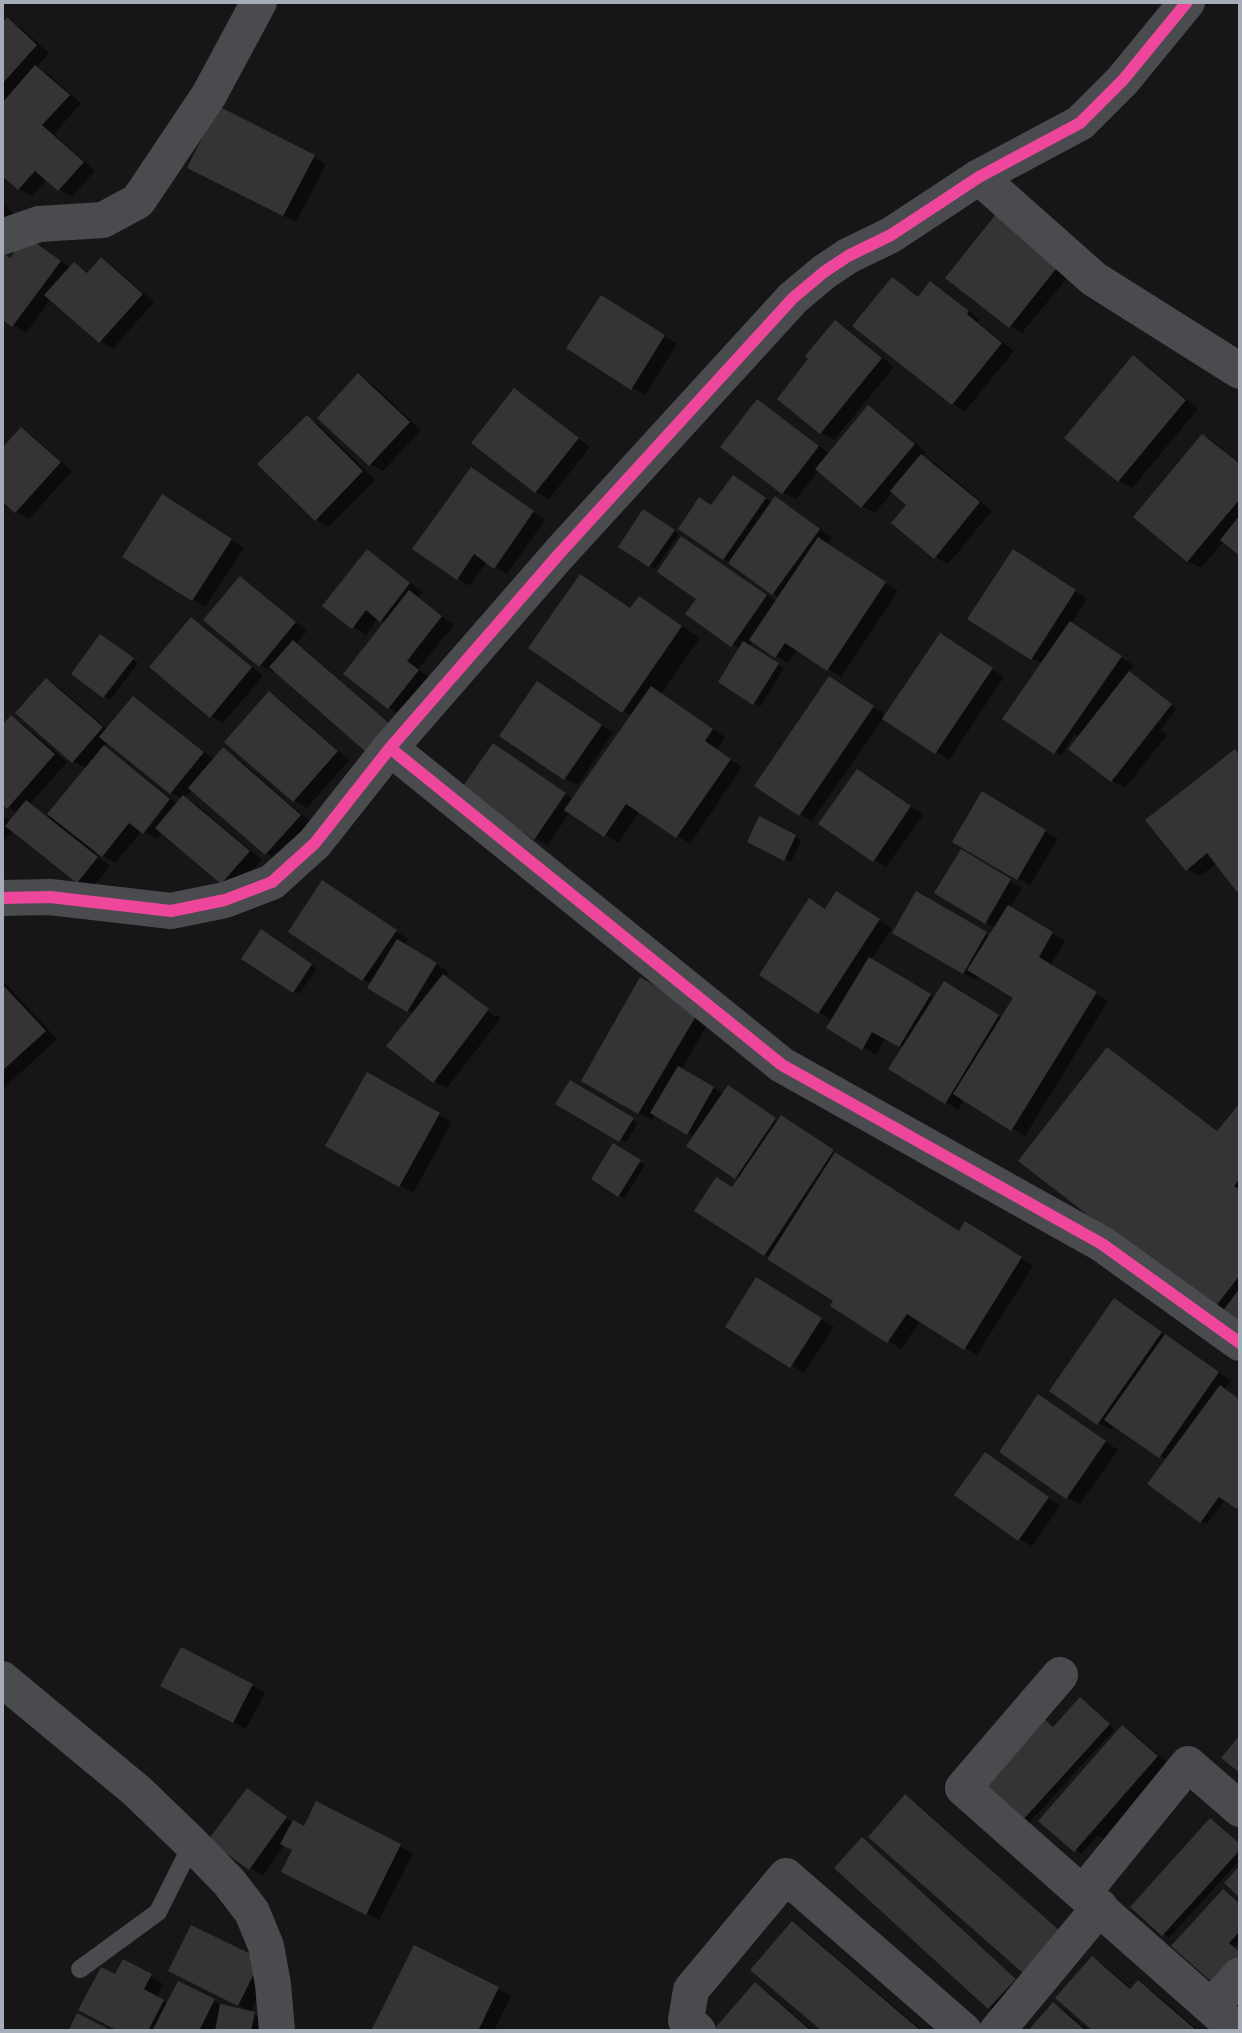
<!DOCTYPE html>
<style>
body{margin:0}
#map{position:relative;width:1242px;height:2033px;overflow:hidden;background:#161616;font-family:Barlow,sans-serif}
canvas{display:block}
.frame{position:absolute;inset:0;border:4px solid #a6adb8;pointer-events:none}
</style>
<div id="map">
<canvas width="1242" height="2033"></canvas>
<div class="frame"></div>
</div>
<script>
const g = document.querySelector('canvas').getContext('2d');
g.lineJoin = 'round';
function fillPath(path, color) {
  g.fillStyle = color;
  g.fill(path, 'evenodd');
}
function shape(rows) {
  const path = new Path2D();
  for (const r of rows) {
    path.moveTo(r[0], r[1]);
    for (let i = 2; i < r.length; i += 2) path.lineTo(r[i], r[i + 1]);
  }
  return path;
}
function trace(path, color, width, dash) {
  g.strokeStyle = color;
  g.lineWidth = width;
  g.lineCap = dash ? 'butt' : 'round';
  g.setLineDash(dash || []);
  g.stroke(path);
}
fillPath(shape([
 [7,20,20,27,49,53,36,68,49,75,81,103,54,134,95,171,72,197,59,189,47,179,32,196,19,189,2,174,2,26],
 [314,157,326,164,296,222,202,174],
 [2,203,21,220,2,241],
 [997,217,1071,273,1022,333,1010,326],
 [39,246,71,268,75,264,89,273,101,260,114,267,154,302,113,349,100,341,51,299,26,333,2,317,11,259],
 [931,284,944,291,980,320,978,322,1014,351,965,411,953,404,918,298],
 [614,305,677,344,645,395,569,348],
 [835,323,848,330,894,367,834,440,821,432,779,398],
 [1133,358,1146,365,1198,409,1132,488,1119,481,1067,438],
 [358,376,371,383,421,430,383,471,370,464],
 [515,390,527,398,590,447,549,499,536,492,474,443],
 [757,401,770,409,830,454,869,408,881,415,926,452,923,457,935,463,992,511,948,564,935,557,909,505,893,491,875,513,862,506,819,470,796,499,783,492],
 [307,417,320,425,375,480,328,527,316,519],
 [21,430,34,437,72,471,29,519,16,511,2,498,2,452],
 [1203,436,1215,443,1240,464,1240,554,1224,541,1201,568,1188,561,1135,517],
 [484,477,545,520,507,574,487,561,470,586,458,579],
 [746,485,773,503,788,506,832,538,827,544,898,591,841,677,798,649,788,663,753,641,749,647,784,668,760,707,720,681,740,649,688,614,699,598,695,546,777,602,780,598,680,528],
 [176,504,244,548,205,607,125,556],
 [644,511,679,534,655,569,620,546],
 [367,552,380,559,422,592,418,597,454,625,418,669,431,679,402,715,389,708,386,623,378,618,366,635,353,627],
 [1026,559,1087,599,1071,624,1133,665,1128,673,1176,709,1161,730,1167,735,1125,788,1112,781,1071,749,1080,737,1075,734,1061,756,1005,719,1043,664,1032,658],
 [581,576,632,609,640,598,700,638,661,694,725,737,716,750,742,767,690,844,640,811,618,843,570,812,548,845,535,838,506,753,574,800,632,716,623,711],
 [240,579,253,586,307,631,296,644,306,650,366,704,275,670,273,672,260,665],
 [191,619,204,627,263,676,223,723,211,716],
 [106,640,138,663,110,700,73,673],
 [953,643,1004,677,949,760,884,717,812,821,800,814,843,686,887,716],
 [47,680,60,688,108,730,133,698,146,706,215,760,224,750,236,757,312,823,279,861,267,854,192,789,185,798,197,805,262,860,235,890,223,883,163,832,157,839,142,830,116,863,96,852,95,854,110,866,91,889,78,882,14,830,2,843,2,815,11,823,18,813,2,802,2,728,11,717,24,725,67,762,30,804,48,817,87,769,73,761],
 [108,742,171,792,182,799,178,804,117,755,104,747],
 [551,691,613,733,578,785,565,778],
 [269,694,282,701,349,760,307,808,294,800],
 [1235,752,1240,755,1240,892,1217,863,1200,876,1187,869],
 [870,779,923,815,886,867,874,860],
 [983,794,1058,839,1030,885,955,841],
 [760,819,801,840,791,862,750,841],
 [961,852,1022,888,1010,908,1065,941,1050,966,1108,1001,1025,1136,965,1099,958,1110,946,1102,904,1048,886,1037,876,1055,829,1028,833,1021,761,975,826,911,849,901,892,928,871,960,935,998,944,983,1002,1019,1015,998,979,975,976,980,894,932,917,894,990,937,996,928,937,893],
 [335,890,408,939,404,945,449,972,446,977,454,982,453,984,496,1017,497,1015,501,1018,447,1088,434,1081,414,1014,370,987,371,984,363,979],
 [267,935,317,969,299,994,244,958],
 [2,980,57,1039,2,1090],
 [641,980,710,1020,681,1070,724,1094,741,1095,779,1121,794,1125,960,1233,978,1231,1033,1266,977,1355,921,1320,901,1349,832,1305,835,1301,697,1210,733,1189,740,1179,689,1146,695,1137,655,1114,652,1120,583,1080],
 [1108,1050,1120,1057,1219,1132,1240,1106,1240,1323,1213,1309],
 [368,1075,452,1122,413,1193,328,1145],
 [570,1083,638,1123,626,1143,558,1103],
 [614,1146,645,1165,624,1198,593,1179],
 [770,1287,834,1327,804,1373,728,1326],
 [1127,1308,1231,1381,1224,1390,1240,1400,1240,1509,1226,1499,1207,1524,1201,1521,1167,1460,1115,1425,1111,1430,1098,1423],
 [1052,1404,1118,1450,1080,1504,1067,1497],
 [998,1462,1060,1506,1032,1546,1019,1539],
 [252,1685,265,1693,246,1729,175,1693],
 [1086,1703,1115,1729,1029,1823,1023,1819,1054,1728],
 [1122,1727,1135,1735,1169,1764,1105,1840,1098,1836,1081,1854,1041,1821],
 [906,1797,918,1804,1034,1909,1072,1940,1037,1978],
 [260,1798,294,1823,305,1829,317,1804,413,1853,379,1920,296,1879,294,1850,285,1844,263,1876,250,1868],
 [1211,1820,1240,1844,1240,1860,1169,1938,1132,1907],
 [868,1843,1021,1983,995,2011,989,2007],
 [1223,1891,1240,1905,1240,1940,1234,1947,1240,1952,1240,1965,1221,1986],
 [792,1923,805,1931,923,2031,825,2031],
 [1092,1958,1105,1966,1132,1989,1138,1982,1151,1990,1199,2031,1096,2031],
 [272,1968,251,2011,183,1977],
 [116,1976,151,1976,163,1984,156,1998,168,2004,214,2001,224,2007,254,2014,267,2021,265,2031,121,2031],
 [755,1985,768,1992,813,2031,722,2031],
 [498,1989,511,1996,494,2031,373,2031],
 [1054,2005,1067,2012,1088,2031,1031,2031]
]), '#0007');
fillPath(shape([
 [7,17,37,45,2,84,2,23],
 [35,65,70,95,42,125,84,162,58,191,35,171,18,190,2,176,2,103],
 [218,106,315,155,283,216,187,168],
 [996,214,1059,265,1009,328,945,278],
 [26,236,61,261,12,327,2,320,2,252,10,258],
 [101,257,143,294,99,343,44,295,74,262,87,273],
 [892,277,918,297,930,281,969,311,967,314,1002,343,952,405,852,326],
 [601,295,665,335,631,390,566,348],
 [835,320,882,358,820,434,777,399,808,359,805,356],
 [1133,355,1186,400,1118,482,1064,438],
 [358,373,410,422,369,466,317,418],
 [514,388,579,438,535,493,471,443],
 [757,399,819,446,782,494,720,447],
 [868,405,915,444,861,508,815,469],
 [307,415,363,471,315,521,257,464],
 [21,427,61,462,15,513,2,501,2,448],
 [1202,434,1240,464,1240,499,1187,562,1133,517],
 [921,454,980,502,934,559,891,523,906,505,890,491],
 [471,467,534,511,494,569,474,554,457,580,412,549],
 [733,475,766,498,723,560,678,529,699,497,711,505],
 [162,494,232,539,192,601,122,557],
 [775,496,820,529,772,595,728,563],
 [643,509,675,530,649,567,618,547],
 [1240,515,1240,556,1220,540],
 [681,536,767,595,731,647,685,614,696,599,657,572],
 [818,537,886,582,827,671,785,643,775,658,749,640],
 [367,549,410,583,380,622,366,610,352,629,322,606],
 [1013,549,1076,590,1031,660,967,619],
 [580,574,630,608,639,596,682,626,622,713,528,648],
 [240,576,296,622,259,667,203,620],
 [409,590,442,616,407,661,419,670,388,709,343,674],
 [191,617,252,667,210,718,149,667],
 [1070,621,1122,656,1054,754,1002,719],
 [940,633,993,668,935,754,882,719],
 [100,634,134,658,103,698,71,674],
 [293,640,390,724,366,752,269,667],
 [743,641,779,663,753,705,718,682],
 [1129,671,1172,704,1111,782,1068,749],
 [829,676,874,706,799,816,754,786],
 [46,678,103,727,72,763,15,713],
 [537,681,602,725,564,780,499,736],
 [651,686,713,729,705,741,731,759,676,838,626,804,604,837,564,810],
 [269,691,338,751,293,802,224,742],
 [133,696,204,752,170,794,99,737],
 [11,715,55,754,7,809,2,804,2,725],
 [493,743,566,793,534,840,461,789],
 [104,745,170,799,143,834,129,823,102,857,47,814],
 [223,747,301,815,265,855,188,788],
 [1235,749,1240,756,1240,896,1207,853,1186,871,1145,820],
 [857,769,911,806,873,862,818,824],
 [982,791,1046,830,1017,880,952,842],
 [183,795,250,851,221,884,155,828],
 [26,800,98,857,77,883,5,826],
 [759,816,796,835,784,861,747,842],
 [961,849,1011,879,985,924,934,893],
 [322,880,397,930,362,981,288,932],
 [836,891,880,919,818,1014,759,975,809,898,825,909],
 [916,891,987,932,963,974,892,933],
 [1008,905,1053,932,1039,957,1097,992,1011,1131,953,1094,1013,998,967,970],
 [261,929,312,964,293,993,241,959],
 [397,939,437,963,407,1012,367,988],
 [869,957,931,994,899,1047,872,1032,862,1050,826,1028],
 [443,974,489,1009,433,1083,386,1046],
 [640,977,699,1011,638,1114,581,1081],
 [944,981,999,1015,945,1104,888,1069],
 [2,984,46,1031,2,1071],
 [1107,1047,1217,1131,1240,1103,1240,1178,1234,1186,1240,1190,1240,1275,1212,1311,1018,1161],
 [678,1066,714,1087,687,1135,650,1113],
 [367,1072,440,1113,399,1187,325,1146],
 [570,1080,634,1118,619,1142,555,1104],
 [728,1085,776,1118,735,1179,686,1146],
 [781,1115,834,1150,764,1256,694,1211,716,1177,732,1187],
 [613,1143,641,1160,618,1197,591,1179],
 [835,1152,959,1231,965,1221,1022,1257,964,1350,907,1314,887,1343,830,1306,833,1301,767,1259],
 [756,1277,822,1318,790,1368,725,1327],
 [1240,1288,1240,1325,1222,1312],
 [1114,1298,1162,1332,1097,1425,1049,1391],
 [1165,1334,1219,1372,1159,1458,1104,1420],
 [1220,1385,1240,1400,1240,1505,1237,1509,1219,1497,1200,1523,1147,1484],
 [1038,1394,1106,1441,1066,1499,999,1452],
 [985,1452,1049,1497,1018,1541,954,1495],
 [181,1647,253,1684,233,1723,160,1686],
 [1080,1697,1110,1724,1022,1821,982,1784,1042,1717,1053,1727],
 [1122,1725,1158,1756,1074,1852,1038,1821],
 [1240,1735,1240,1773,1221,1758],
 [247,1788,287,1817,249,1870,208,1840],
 [905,1794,1060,1931,1023,1973,868,1837],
 [316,1801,401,1844,366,1915,281,1872,292,1850,280,1844,293,1820,304,1826],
 [1210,1818,1240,1844,1240,1850,1162,1936,1130,1907],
 [862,1837,1016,1979,988,2009,834,1868],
 [1240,1865,1240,1898,1224,1883],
 [1223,1889,1240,1904,1240,1931,1229,1943,1240,1952,1240,1955,1214,1984,1171,1946],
 [792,1921,866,1984,921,2031,822,2031,750,1970],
 [191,1925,261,1959,238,2006,168,1971],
 [414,1945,499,1987,478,2031,371,2031],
 [1092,1956,1130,1989,1138,1980,1197,2031,1093,2031,1055,1998],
 [123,1959,152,1974,144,1989,164,2000,148,2031,118,2031,78,2010,101,1967,115,1974],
 [178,1981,215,1999,199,2031,152,2031],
 [755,1982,786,2009,811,2031,719,2031,715,2028],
 [1053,2002,1086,2031,1028,2031],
 [220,2004,255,2012,251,2031,215,2031],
 [77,2013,112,2031,68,2031]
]), '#343435');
trace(shape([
 [80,1969,158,1912,192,1844]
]), '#4a4b4f', 18);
trace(shape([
 [979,177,1094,279,1240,371],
 [2,237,39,224,103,220,138,201,209,95,259,2],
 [390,748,782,1065,1102,1244,1240,1343],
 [2,898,50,897,171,911,225,900,272,882,315,843,390,748,559,554,793,298,824,272,848,256,891,235,979,177,1080,123,1123,80,1187,2],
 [1060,1675,963,1788,1238,2031],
 [2,1679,137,1791,192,1844,229,1882,252,1912,266,1946,273,1984,277,2031],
 [1083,1893,1188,1764,1240,1809],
 [1212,2006,1240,1975],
 [698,2031,686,2020,691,1990,786,1876,964,2031],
 [997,2031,1100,1907]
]), '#4a4b4f', 36);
trace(shape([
 [390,748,782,1065,1102,1244,1240,1343],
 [2,898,50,897,171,911,225,900,272,882,315,843,390,748,559,554,793,298,824,272,848,256,891,235,979,177,1080,123,1123,80,1187,2]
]), '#ed469a', 12);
</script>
